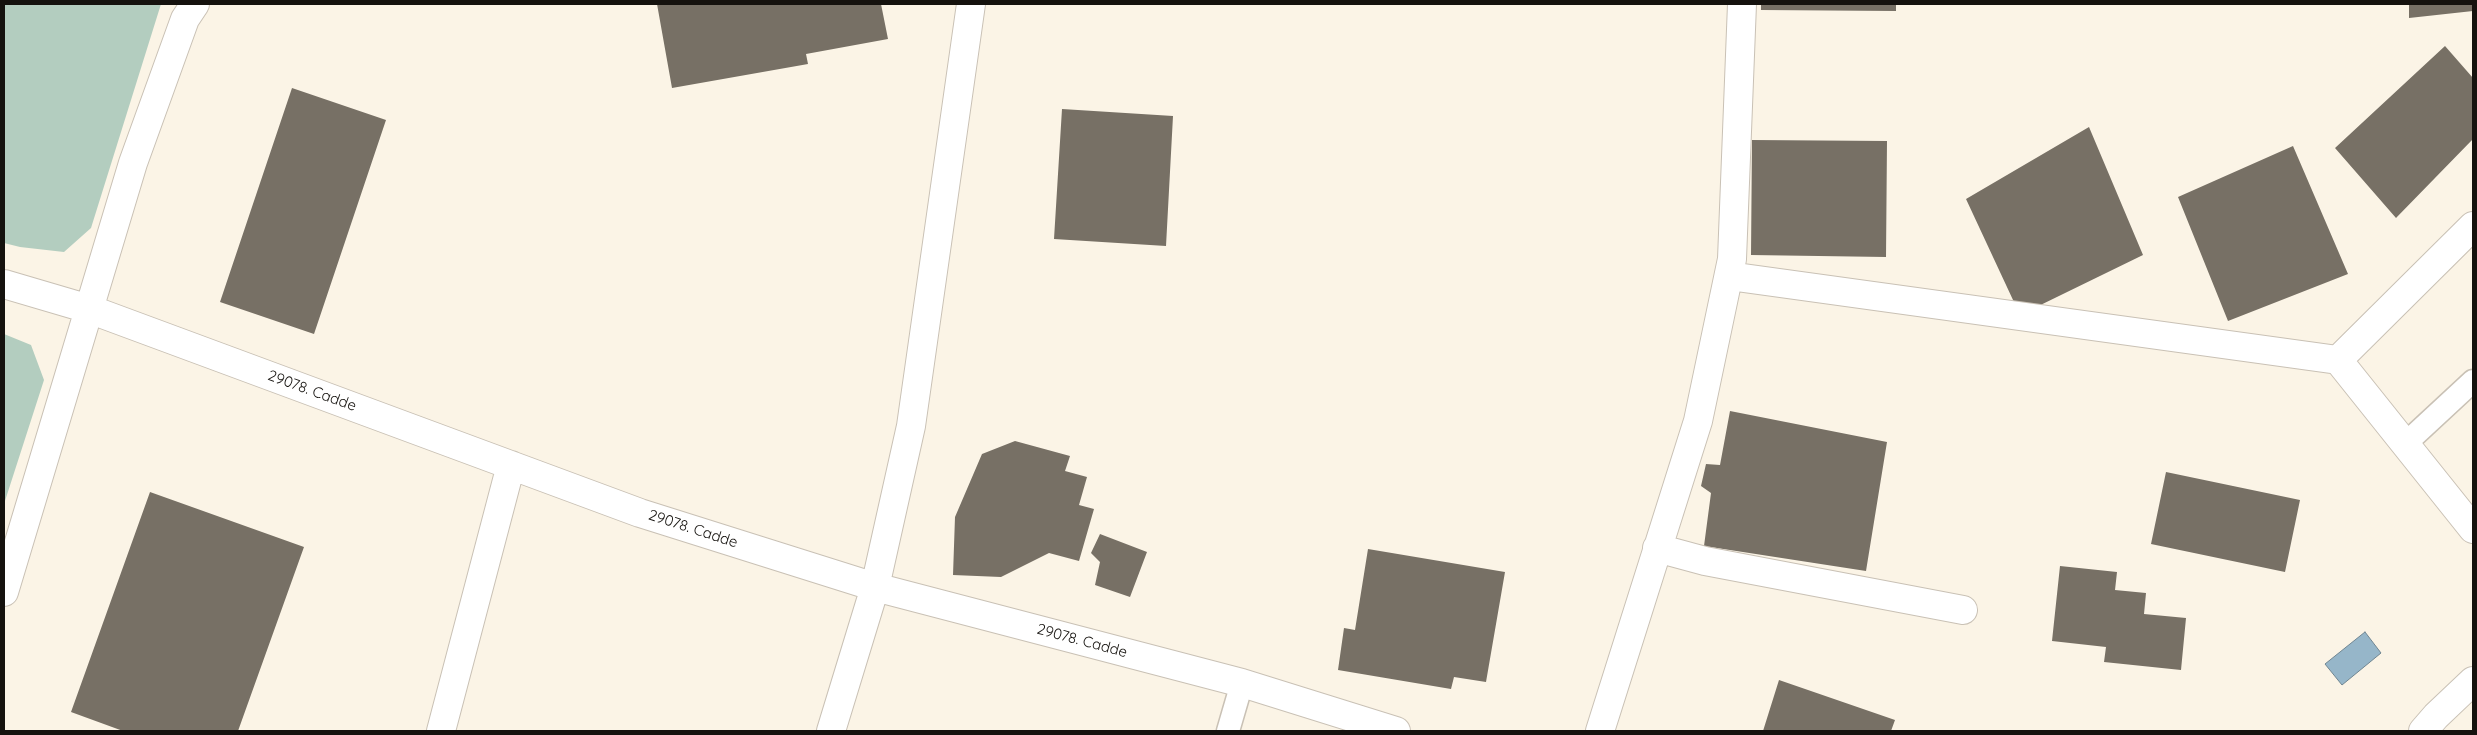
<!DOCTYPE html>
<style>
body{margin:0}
#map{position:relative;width:2477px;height:735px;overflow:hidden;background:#fbf4e6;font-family:Quicksand,sans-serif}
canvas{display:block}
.frame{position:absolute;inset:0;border:5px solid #15120e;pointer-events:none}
</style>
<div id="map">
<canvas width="2477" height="735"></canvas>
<div class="frame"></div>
</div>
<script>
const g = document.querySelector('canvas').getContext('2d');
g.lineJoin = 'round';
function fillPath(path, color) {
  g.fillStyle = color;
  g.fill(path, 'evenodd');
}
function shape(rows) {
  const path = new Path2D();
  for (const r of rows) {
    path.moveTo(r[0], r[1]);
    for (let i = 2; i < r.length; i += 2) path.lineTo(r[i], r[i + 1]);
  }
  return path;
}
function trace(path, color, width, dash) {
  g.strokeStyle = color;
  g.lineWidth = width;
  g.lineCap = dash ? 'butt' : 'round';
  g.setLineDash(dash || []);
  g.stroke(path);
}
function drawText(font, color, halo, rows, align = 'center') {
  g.font = font + ' Quicksand,sans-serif';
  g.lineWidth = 4;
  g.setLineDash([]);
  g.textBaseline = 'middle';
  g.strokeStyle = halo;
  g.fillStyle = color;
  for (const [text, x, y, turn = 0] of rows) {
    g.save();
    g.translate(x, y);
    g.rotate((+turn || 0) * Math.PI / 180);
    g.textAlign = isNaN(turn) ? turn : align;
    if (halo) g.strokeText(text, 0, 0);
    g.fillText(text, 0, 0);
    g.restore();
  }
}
fillPath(shape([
 [4,4,161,4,91,228,64,252,20,247,4,243],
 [4,334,31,345,44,380,4,504]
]), '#b3cdbf');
const water = shape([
 [2365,632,2381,653,2342,685,2325,664,2365,632]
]);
fillPath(water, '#96b6c9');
trace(water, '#6f8591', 1);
fillPath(shape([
 [657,4,881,4,888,39,806,54,808,64,672,88],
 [1761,4,1896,4,1896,11,1761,10],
 [2409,4,2473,4,2473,11,2409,18],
 [2445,46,2473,78,2473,139,2396,218,2335,148],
 [292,88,386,120,314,334,220,302],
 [1062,109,1173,116,1166,246,1054,239],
 [2089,127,2143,255,2020,315,1966,199],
 [1752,140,1887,141,1886,257,1751,255],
 [2293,146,2348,274,2228,321,2178,197],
 [1730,411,1887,442,1866,571,1704,546,1711,493,1701,486,1706,464,1720,465],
 [1015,441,1070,456,1065,471,1087,477,1079,505,1094,509,1079,561,1049,553,1001,577,953,575,955,517,982,454],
 [2166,472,2300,500,2285,572,2151,544],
 [150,492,304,547,238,731,123,731,71,712],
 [1100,534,1147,552,1130,597,1095,585,1100,562,1091,553],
 [1368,549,1505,572,1486,682,1454,677,1451,689,1338,670,1344,628,1355,630],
 [2060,566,2117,572,2115,590,2146,593,2144,614,2186,618,2181,670,2104,662,2106,647,2052,641],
 [1779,680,1895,720,1891,731,1763,731]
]), '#777065');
const service = shape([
 [2405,444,2473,381],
 [1228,731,1242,683]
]);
const minor = shape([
 [1729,276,2338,360,2473,529],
 [4,284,89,309,640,513,875,587,1242,683,1396,731],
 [2338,360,2473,226],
 [1657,548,1705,561,1963,610],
 [4,592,133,163,185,19,195,4],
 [441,731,511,465],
 [831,731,875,587,911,426,971,4],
 [1600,731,1698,421,1732,259,1742,4],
 [2423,731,2436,716,2473,681]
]);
trace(service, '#c9c1b5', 25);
trace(minor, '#c9c1b5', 30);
trace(service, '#fff', 22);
trace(minor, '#fff', 28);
drawText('15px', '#15120e', '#fff', [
 ["29078. Cadde",312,391,20],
 ["29078. Cadde",693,529,18],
 ["29078. Cadde",1082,641,15]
]);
</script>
